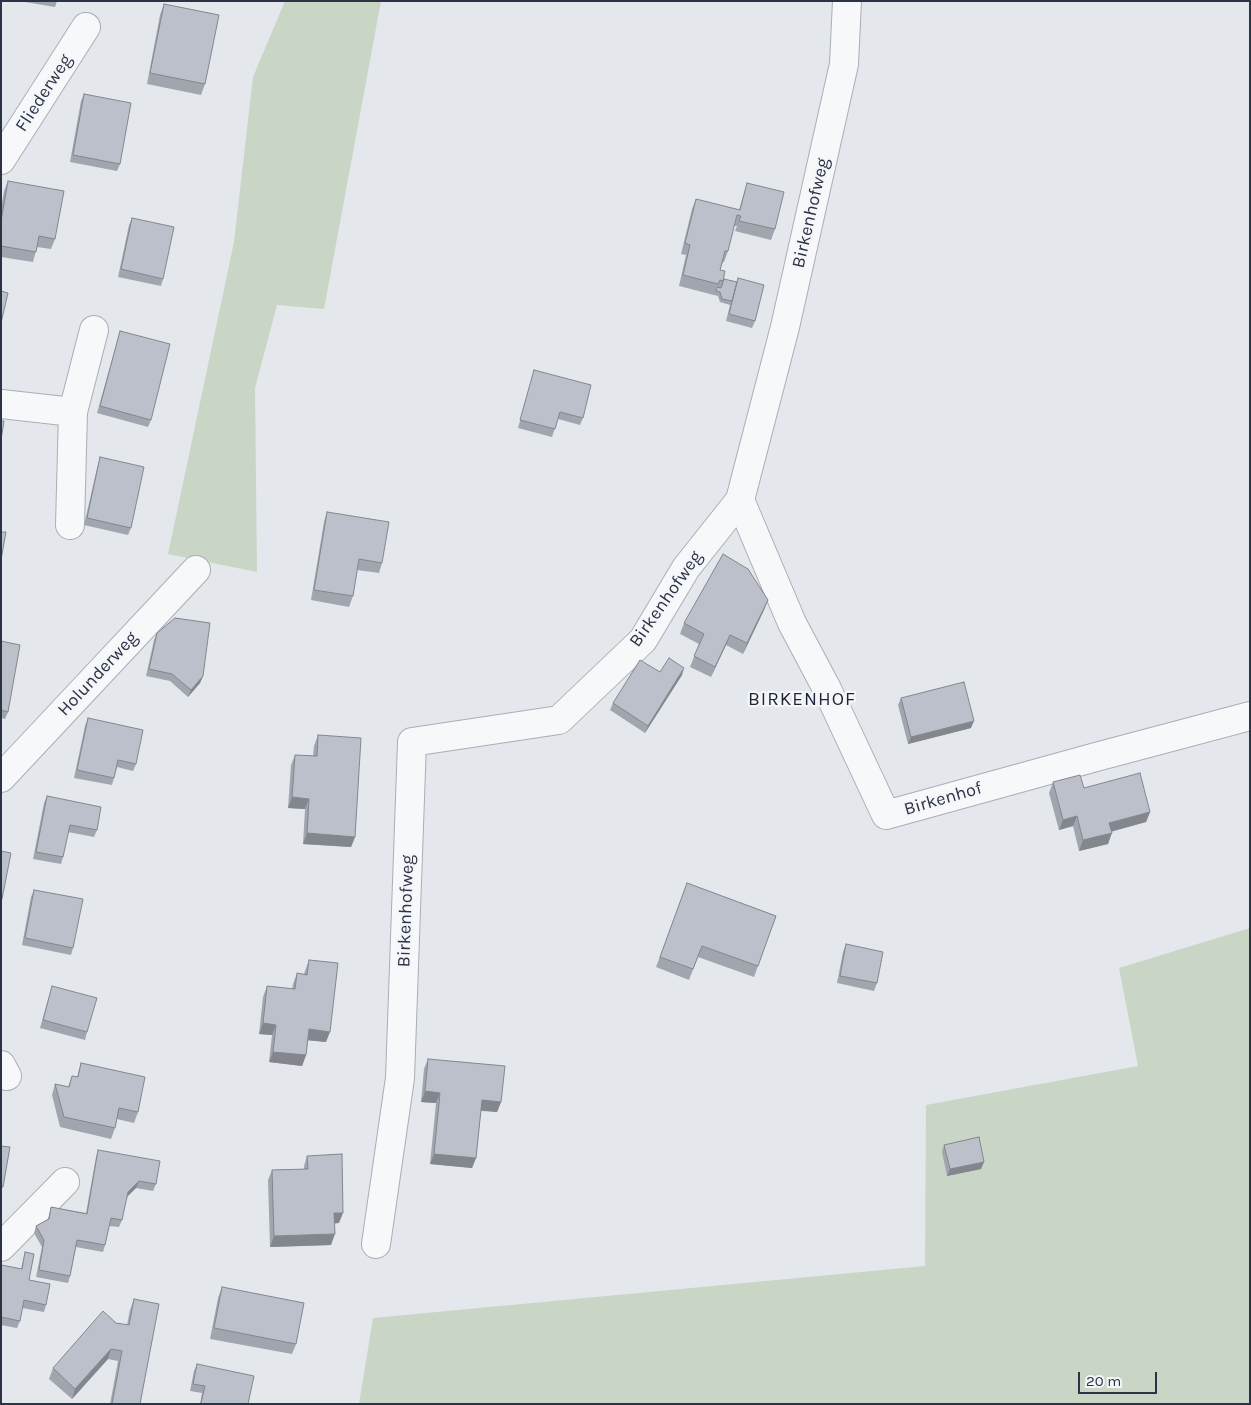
<!DOCTYPE html>
<style>
body{margin:0}
#map{position:relative;width:1251px;height:1405px;overflow:hidden;background:#e4e7ec;font-family:Karla,sans-serif}
canvas{display:block}
.frame{position:absolute;inset:0;border:2px solid #2b3445;pointer-events:none}
.scale{position:absolute;left:1078px;top:1372px;width:79px;height:22px;box-sizing:border-box;border:2px solid #2b3445;border-top:0;padding-left:6px;font-size:15px;line-height:18px;white-space:nowrap;color:#2b3445;-webkit-text-stroke:4px #f4f6f9;paint-order:stroke}
</style>
<div id="map">
<canvas width="1251" height="1405"></canvas>
<div class="frame"></div>
<div class="scale">20 m</div>
</div>
<script>
const g = document.querySelector('canvas').getContext('2d');
g.lineJoin = 'round';
function fillPath(path, color) {
  g.fillStyle = color;
  g.fill(path, 'evenodd');
}
function shape(rows) {
  const path = new Path2D();
  for (const r of rows) {
    path.moveTo(r[0], r[1]);
    for (let i = 2; i < r.length; i += 2) path.lineTo(r[i], r[i + 1]);
  }
  return path;
}
function trace(path, color, width, dash) {
  g.strokeStyle = color;
  g.lineWidth = width;
  g.lineCap = dash ? 'butt' : 'round';
  g.setLineDash(dash || []);
  g.stroke(path);
}
function drawText(font, color, halo, rows, align = 'center') {
  g.font = font + ' Karla,sans-serif';
  g.lineWidth = 4.5;
  g.setLineDash([]);
  g.textBaseline = 'middle';
  g.strokeStyle = halo;
  g.fillStyle = color;
  for (const [text, x, y, turn = 0] of rows) {
    g.save();
    g.translate(x, y);
    g.rotate((+turn || 0) * Math.PI / 180);
    g.textAlign = isNaN(turn) ? turn : align;
    if (halo) g.strokeText(text, 0, 0);
    g.fillText(text, 0, 0);
    g.restore();
  }
}
fillPath(shape([
 [285,1,381,1,324,309,277,305,255,388,257,572,168,554,234,242,253,77],
 [1250,928,1250,1404,359,1404,373,1318,925,1266,926,1105,1138,1066,1119,968]
]), '#c9d6c5');
const minor = shape([
 [1,160,86,27],
 [1,404,73,412,94,330],
 [740,500,792,623,827,689,886,815,1096,757,1250,716],
 [70,525,73,412],
 [1,778,196,570],
 [1,1065,7,1076],
 [376,1244,400,1078,412,742,559,720,643,640,686,568,740,500,785,327,844,64,847,1],
 [1,1247,65,1182]
]);
trace(minor, '#a9aeb7', 30);
trace(minor, '#f7f8fa', 28);
fillPath(shape([
 [19,1,57,1,55,7],
 [164,4,205,84,201,95,147,84,160,15],
 [84,94,120,164,117,171,70,162,81,101],
 [8,181,55,239,51,249,37,247,33,262,1,257,1,209,4,191],
 [747,183,775,229,771,240,735,231,737,226,734,226,728,251,724,262,723,262,720,270,724,279,755,321,752,328,726,321,730,305,720,302,718,296,679,286,686,255,681,254,692,209,696,199,739,210],
 [132,218,163,279,161,286,118,277,129,225],
 [120,331,151,420,148,427,97,413],
 [534,370,583,418,580,425,558,419,552,437,518,428],
 [100,457,131,528,128,535,84,525,98,464],
 [327,512,382,563,379,573,357,570,353,596,349,607,311,600,324,522],
 [768,600,764,610,743,654,726,645,711,677,690,667,699,644,680,634,684,623],
 [157,633,203,676,200,683,188,697,170,681,146,676,154,640],
 [1,641,8,712,5,719,1,718],
 [660,672,682,675,645,733,610,710,613,703],
 [901,698,971,728,908,744,898,705],
 [88,718,136,764,133,771,117,767,112,785,74,778,85,726],
 [318,735,355,837,351,847,303,844,305,809,288,808,291,765,295,755,313,756,314,746],
 [1053,782,1084,788,1150,812,1146,822,1111,832,1108,844,1079,851,1073,826,1059,830,1049,793],
 [47,796,97,830,94,837,68,832,63,857,61,864,33,859,44,803],
 [687,883,776,916,754,977,698,957,689,980,656,967],
 [34,890,73,948,71,955,22,945,31,897],
 [846,944,877,983,874,991,837,983,843,952],
 [309,960,326,1042,308,1040,306,1055,302,1066,269,1062,272,1035,259,1034,263,997,267,986,292,989,293,984,297,973,304,974,305,971],
 [52,986,87,1032,85,1040,40,1028],
 [428,1059,501,1102,497,1112,481,1111,476,1158,472,1168,430,1164,436,1103,421,1102,424,1069],
 [81,1063,138,1112,134,1123,117,1119,115,1128,111,1139,60,1127,52,1095,55,1084,68,1087,72,1076,77,1077],
 [944,1145,981,1169,947,1176,942,1152],
 [98,1150,156,1184,153,1191,136,1188,126,1197,122,1220,119,1227,109,1226,105,1245,103,1252,76,1247,70,1276,68,1283,36,1277,42,1247,34,1233,36,1226,48,1219,51,1207,86,1213,96,1157],
 [307,1156,339,1223,334,1223,331,1245,270,1247,268,1180,272,1170,304,1169,304,1166],
 [25,1252,29,1280,46,1305,44,1312,22,1308,20,1321,17,1328,1,1325,1,1265,21,1269],
 [222,1287,296,1344,292,1354,210,1339,218,1298],
 [134,1299,140,1404,110,1404,118,1361,108,1359,72,1399,49,1379,53,1368,116,1323,127,1325,130,1310],
 [197,1364,248,1404,200,1404,202,1393,190,1391,194,1371]
]), '#a1a5ae');
fillPath(shape([
 [768,600,764,610,743,654,747,643],
 [730,635,726,645,711,677,715,667],
 [684,668,682,675,645,733,648,726],
 [203,676,200,683,188,697,191,690],
 [974,721,971,728,908,744,911,737],
 [292,797,309,799,305,809,288,808],
 [1150,812,1146,822,1105,833,1109,823],
 [1077,816,1073,826,1059,830,1063,820],
 [307,833,355,837,351,847,303,844],
 [1112,833,1108,844,1079,851,1083,840],
 [263,1023,276,1025,272,1035,259,1034],
 [309,1029,330,1032,326,1042,305,1040],
 [273,1052,306,1055,302,1066,269,1062],
 [425,1091,440,1093,436,1103,421,1102],
 [482,1100,501,1102,497,1112,478,1110],
 [434,1154,476,1158,472,1168,430,1164],
 [984,1162,981,1169,947,1176,950,1169],
 [139,1181,136,1188,125,1199,128,1192],
 [334,1213,343,1213,339,1223,330,1224],
 [335,1234,331,1245,270,1247,274,1236],
 [111,1349,108,1359,72,1399,75,1389]
]), '#83868d');
const building = shape([
 [164,4,219,15,205,84,150,73,164,4],
 [84,94,131,103,120,164,73,155,84,94],
 [8,181,64,191,55,239,39,236,36,252,1,246,1,221,8,181],
 [747,183,784,192,775,229,739,221,741,216,737,215,728,251,725,251,720,270,725,271,723,281,720,280,718,284,683,275,690,245,685,243,696,199,740,210,747,183],
 [132,218,174,227,163,279,121,269,132,218],
 [738,278,764,285,755,321,729,314,738,278],
 [724,279,737,282,732,301,722,299,720,292,716,291,717,287,721,288,724,279],
 [1,291,8,293,1,323,1,291],
 [120,331,170,344,151,420,100,406,120,331],
 [534,370,591,385,583,418,560,412,555,429,520,420,534,370],
 [1,421,4,421,1,440,1,421],
 [100,457,144,467,131,528,87,518,100,457],
 [327,512,389,522,382,563,359,559,353,596,314,590,327,512],
 [1,532,6,532,1,560,1,532],
 [723,554,748,569,768,600,747,643,730,635,715,667,694,656,704,634,684,623,723,554],
 [175,618,210,623,203,676,191,690,172,674,149,669,157,633,175,618],
 [1,641,20,645,8,712,1,710,1,641],
 [669,658,684,668,648,726,613,703,640,660,660,672,669,658],
 [964,682,974,721,911,737,901,698,964,682],
 [88,718,143,730,136,764,118,760,114,778,77,770,88,718],
 [318,735,361,738,355,837,307,833,309,799,292,797,295,755,317,756,318,735],
 [1140,773,1150,812,1109,823,1112,833,1083,840,1077,816,1063,820,1053,782,1080,775,1084,788,1140,773],
 [47,796,101,807,97,830,70,825,63,857,36,852,47,796],
 [1,851,11,853,2,899,1,899,1,851],
 [687,883,776,916,758,966,702,946,693,969,660,957,687,883],
 [34,890,83,899,73,948,25,938,34,890],
 [846,944,883,952,877,983,840,976,846,944],
 [309,960,338,963,330,1032,309,1029,306,1055,273,1052,276,1025,263,1023,267,986,295,989,297,973,307,975,309,960],
 [52,986,97,998,87,1032,43,1020,52,986],
 [428,1059,505,1066,501,1102,482,1100,476,1158,434,1154,440,1093,425,1091,428,1059],
 [81,1063,145,1077,138,1112,119,1108,115,1128,64,1117,55,1084,69,1087,72,1076,78,1077,81,1063],
 [979,1137,984,1162,950,1169,944,1145,979,1137],
 [1,1146,10,1147,3,1187,1,1187,1,1146],
 [98,1150,160,1161,156,1184,139,1181,128,1192,122,1220,111,1218,105,1245,77,1240,70,1276,39,1270,44,1240,36,1226,49,1219,51,1207,87,1214,98,1150],
 [342,1154,343,1213,334,1213,335,1234,274,1236,272,1170,308,1169,307,1156,342,1154],
 [25,1252,34,1254,29,1280,50,1284,46,1305,24,1300,20,1321,1,1317,1,1265,22,1269,25,1252],
 [222,1287,304,1303,296,1344,214,1328,222,1287],
 [134,1299,159,1304,140,1404,112,1404,122,1351,111,1349,75,1389,53,1368,103,1311,116,1323,129,1325,134,1299],
 [197,1364,254,1376,248,1404,202,1404,201,1403,205,1386,193,1384,197,1364]
]);
fillPath(building, '#bbc0ca');
trace(building, '#83868d', 1);
drawText('18px', '#2b3445', '#f4f6f9', [
 ["Fliederweg",44,93,-57],
 ["Birkenhofweg",811,213,-77],
 ["Birkenhofweg",666,599,-55],
 ["Holunderweg",98,674,-47],
 ["Birkenhof",943,799,-16],
 ["Birkenhofweg",406,911,-88]
]);
g.letterSpacing = '1px';
drawText('19px', '#1d2536', '#f4f6f9', [
 ["BIRKENHOF",802,700]
]);
g.letterSpacing = '0px';
</script>
